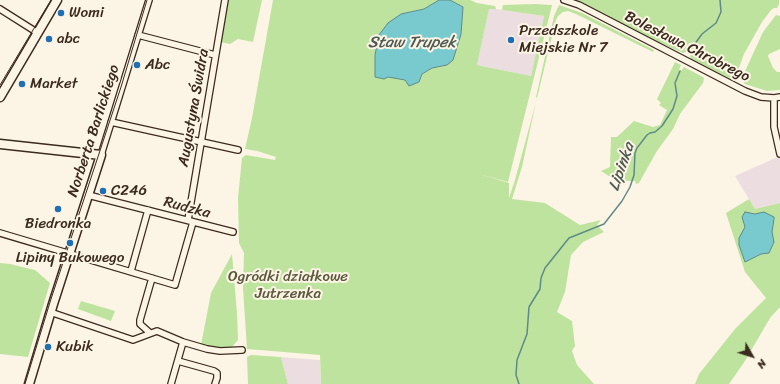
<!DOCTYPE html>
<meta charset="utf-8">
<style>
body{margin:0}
#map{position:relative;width:780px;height:384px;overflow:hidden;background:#fcf5e5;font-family:Sriracha,sans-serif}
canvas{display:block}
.north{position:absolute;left:732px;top:336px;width:40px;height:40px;-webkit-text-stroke:3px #fcf5e5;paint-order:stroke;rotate:129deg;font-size:11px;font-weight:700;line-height:16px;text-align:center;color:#3b2a1e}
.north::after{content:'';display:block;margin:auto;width:14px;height:18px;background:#3b2a1e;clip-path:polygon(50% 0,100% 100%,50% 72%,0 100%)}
</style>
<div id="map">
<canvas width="780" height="384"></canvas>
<div class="north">N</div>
</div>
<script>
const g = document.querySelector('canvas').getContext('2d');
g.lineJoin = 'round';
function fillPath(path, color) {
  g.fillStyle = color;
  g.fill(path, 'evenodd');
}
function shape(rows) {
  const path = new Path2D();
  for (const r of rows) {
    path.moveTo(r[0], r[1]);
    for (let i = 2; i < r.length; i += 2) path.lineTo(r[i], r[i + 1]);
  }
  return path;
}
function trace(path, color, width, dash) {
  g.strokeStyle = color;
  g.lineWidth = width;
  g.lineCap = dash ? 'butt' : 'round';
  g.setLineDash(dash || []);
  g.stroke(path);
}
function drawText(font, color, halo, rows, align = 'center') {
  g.font = font + ' Sriracha,sans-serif';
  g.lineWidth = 4;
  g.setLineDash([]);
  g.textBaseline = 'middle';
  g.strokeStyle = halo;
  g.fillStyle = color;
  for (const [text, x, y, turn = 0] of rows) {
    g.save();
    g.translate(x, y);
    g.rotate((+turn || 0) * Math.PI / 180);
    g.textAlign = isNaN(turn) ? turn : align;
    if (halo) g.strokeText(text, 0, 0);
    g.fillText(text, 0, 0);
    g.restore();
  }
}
fillPath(shape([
 [489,8,544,16,531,76,477,65],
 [780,156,780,203,755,209,735,176],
 [281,357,320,360,321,384,288,384]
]), '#ecdee0');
fillPath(shape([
 [227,0,262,0,253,42,238,39,230,44,220,42],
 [273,0,439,0,424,9,401,14,388,77,419,82,422,74,432,68,447,65,463,7,450,0,470,0,477,3,495,6,496,9,489,9,477,65,531,76,544,16,502,10,503,5,534,4,552,5,508,182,476,173,509,183,509,198,515,180,536,102,522,167,512,199,545,203,580,225,601,220,597,225,604,232,583,242,571,255,565,292,557,312,572,321,575,346,572,351,577,365,594,384,321,384,320,355,247,349,243,288,244,253,239,243,238,198,242,158,246,155,275,160,276,157,257,151,245,149,252,118],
 [576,0,779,0,779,4,777,8,774,8,771,10,762,22,744,54,737,73,734,77,731,79,691,59,690,56,692,50,683,53,645,36],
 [559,5,582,13,654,50,653,52,576,14,568,11,563,12,558,16,556,20,537,98,536,97,554,16],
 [776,15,780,16,780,49,769,54,768,56,773,68,777,72,780,72,780,90,767,91,745,84,741,80,763,32],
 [675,62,681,65,679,70,681,71,684,67,703,77,704,78,703,83,680,114,673,129,657,151,639,183,636,184,635,181,619,181,612,178,601,171,610,167,611,137,617,137,634,121,653,127,660,125,667,110,659,105,661,103,657,99],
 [749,199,755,209,780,203,780,307,770,318,745,361,729,384,695,384,699,374,735,329,766,298,745,272,726,213],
 [232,254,237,313,238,340,232,347,225,348,201,345,211,293],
 [0,263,10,264,35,270,50,283,28,357,0,354],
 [81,301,115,311,111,321,78,309],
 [251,355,281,357,288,384,248,384,247,357]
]), '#bee39e');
const water = shape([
 [439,0,450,0,463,7,461,34,453,60,447,65,432,68,422,74,419,82,409,86,405,80,388,77,384,79,375,77,375,55,379,35,388,23,401,14,424,9,439,0],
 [745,212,755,214,764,212,774,217,774,219,772,232,774,242,769,253,761,254,745,262,739,245,739,238,745,227,742,217,745,212]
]);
fillPath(water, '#79cacf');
trace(water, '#608a88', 1);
trace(shape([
 [689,52,702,34,716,23,721,12,720,0],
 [519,384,516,375,517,360,527,334,529,307,540,289,541,278,545,268,569,238,604,224,622,201,630,187,634,175,635,153,637,148,647,135,650,133,655,132,662,126,673,109,677,96,675,83,680,71]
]), '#608a88', 1.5);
const street = shape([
 [564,0,579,5,745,91,761,97,774,98,780,97],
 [0,9,38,33],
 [138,35,215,55],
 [774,98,774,127,780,154],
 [111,122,238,150],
 [101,155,149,0],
 [88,195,233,232],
 [188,220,225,0],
 [0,233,175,285,193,222],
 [131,271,148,210],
 [50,312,133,340,157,331,183,342,207,349,220,351,242,350],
 [150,333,140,324,140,320,152,278],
 [178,361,214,371,217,373,217,378,215,384],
 [171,384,183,342]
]);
const secondary = shape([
 [0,97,57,0],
 [0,144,101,155,53,304,29,384]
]);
trace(street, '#3b2a1e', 8);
trace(secondary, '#3b2a1e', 11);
trace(street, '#fcf5e5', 5.5);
trace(secondary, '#fcf5e5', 8);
trace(shape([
 [0,85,51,0],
 [25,384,51,299,121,87,147,0]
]), '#3b2a1e', 1);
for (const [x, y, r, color] of [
 [61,13,4,"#1f6fb2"],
 [49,39,4,"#1f6fb2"],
 [511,40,4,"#1f6fb2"],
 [137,65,4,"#1f6fb2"],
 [22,84,4,"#1f6fb2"],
 [103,191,4,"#1f6fb2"],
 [58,209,4,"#1f6fb2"],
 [70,243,4,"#1f6fb2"],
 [48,347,4,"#1f6fb2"]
]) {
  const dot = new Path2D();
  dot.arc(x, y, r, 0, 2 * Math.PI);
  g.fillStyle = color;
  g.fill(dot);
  trace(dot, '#fcf5e5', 1.5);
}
drawText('15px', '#3b2a1e', '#fcf5e5', [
 ["Womi",69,13],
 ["Przedszkole",519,31],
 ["Miejskie Nr 7",519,48],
 ["abc",57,39],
 ["Abc",145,65],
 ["Market",30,84],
 ["C246",111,191],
 ["Biedronka",58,224,"center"],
 ["Lipiny Bukowego",70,258,"center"],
 ["Kubik",56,347]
], 'left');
drawText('15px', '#3b2a1e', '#fcf5e5', [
 ["Bolesława Chrobrego",687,47,27],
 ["Augustyna Świdra",194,108,-80],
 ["Norberta Barlickiego",94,131,-72],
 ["Rudzka",187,208,15]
]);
drawText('15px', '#5c583e', '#fcf5e5', [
 ["Ogródki działkowe",288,277],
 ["Jutrzenka",288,294]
]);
drawText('italic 16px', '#4e5a53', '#fcf5e5', [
 ["Staw Trupek",412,43],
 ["Lipinka",622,167,-71]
]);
</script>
